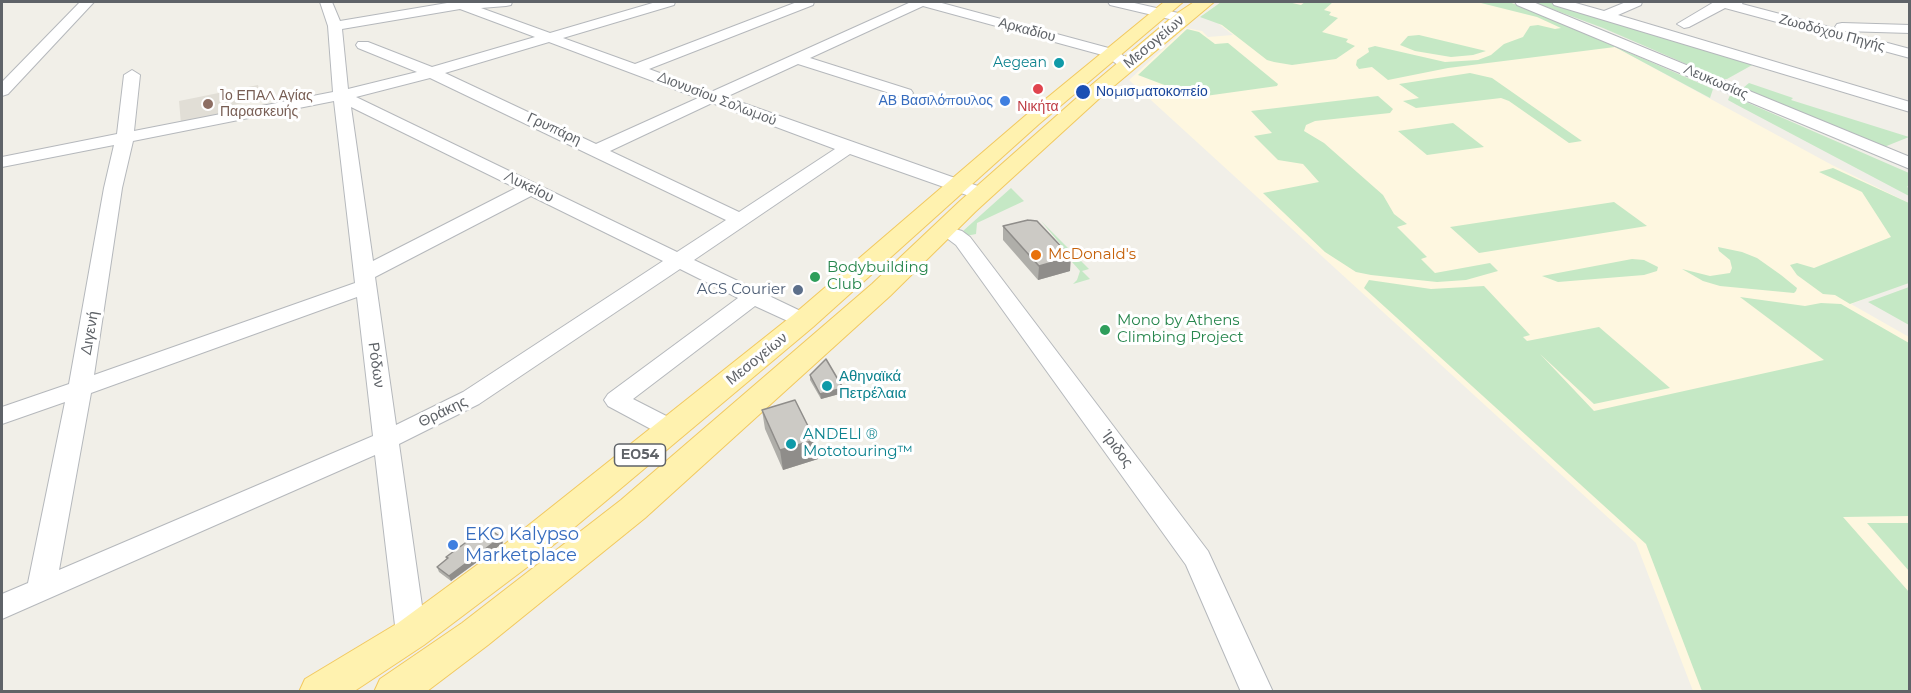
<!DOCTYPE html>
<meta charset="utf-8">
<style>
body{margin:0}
#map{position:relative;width:1911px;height:693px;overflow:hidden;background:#f1efe8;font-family:Montserrat,sans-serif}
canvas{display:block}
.frame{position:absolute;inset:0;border:3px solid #5f6368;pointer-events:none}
</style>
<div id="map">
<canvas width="1911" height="693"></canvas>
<div class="frame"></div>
</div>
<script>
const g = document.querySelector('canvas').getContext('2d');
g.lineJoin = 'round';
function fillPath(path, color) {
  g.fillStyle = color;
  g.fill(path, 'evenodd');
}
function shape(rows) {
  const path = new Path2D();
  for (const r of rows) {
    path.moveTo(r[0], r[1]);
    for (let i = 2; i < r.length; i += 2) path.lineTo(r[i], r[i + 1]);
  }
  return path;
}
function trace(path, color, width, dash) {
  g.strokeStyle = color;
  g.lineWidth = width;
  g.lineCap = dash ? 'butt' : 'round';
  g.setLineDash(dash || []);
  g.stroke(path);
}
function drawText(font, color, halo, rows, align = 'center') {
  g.font = font + ' Montserrat,sans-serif';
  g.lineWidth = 6;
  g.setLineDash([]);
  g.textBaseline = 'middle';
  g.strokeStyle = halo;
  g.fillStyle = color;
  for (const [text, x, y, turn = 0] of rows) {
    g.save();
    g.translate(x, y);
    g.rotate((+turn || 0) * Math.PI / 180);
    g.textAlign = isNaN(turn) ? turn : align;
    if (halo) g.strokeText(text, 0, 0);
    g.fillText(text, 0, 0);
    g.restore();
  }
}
fillPath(shape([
 [1221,2,1510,2,1615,47,1832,165,1909,203,1909,282,1851,304,1909,337,1909,691,1693,691,1636,543,1129,80,1186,28,1202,31,1208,37,1233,35,1210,17,1202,15]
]), '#fef7e0');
fillPath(shape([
 [258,85,261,99,224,107,224,115,181,124,179,101]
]), '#e1ded6');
fillPath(shape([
 [1221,2,1288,2,1301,5,1305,2,1333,2,1324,10,1331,12,1329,15,1338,18,1322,32,1348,39,1346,42,1355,46,1336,59,1292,65,1274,62,1267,60,1222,25,1200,17],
 [1477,2,1509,2,1533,11,1713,89,1710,98,1615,47,1448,68,1388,80,1372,67,1359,69,1356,65,1357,60,1369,52,1368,48,1375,46,1445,62,1478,60,1491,55,1504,44,1523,37,1530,26,1538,25,1555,29,1561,28,1537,17],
 [1533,2,1551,2,1589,11,1754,64,1727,79,1721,79,1603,28],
 [1187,29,1199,32,1215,44,1228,43,1278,84,1277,86,1191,98,1182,97,1167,86,1138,75],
 [1419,35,1486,51,1473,55,1451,57,1415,51,1400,45,1408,36],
 [1470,73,1492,78,1582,141,1569,143,1509,101,1501,98,1416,108,1403,101,1419,98,1399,84],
 [1749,83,1793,98,1791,100,1909,137,1884,147,1743,88],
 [1730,95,1909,173,1909,185,1907,187,1909,188,1909,196,1737,105,1728,100],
 [1378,96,1393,109,1390,113,1315,121,1306,125,1304,131,1324,143,1383,195,1394,214,1407,224,1397,227,1427,257,1421,259,1435,273,1490,263,1498,271,1466,280,1437,282,1371,275,1356,272,1325,252,1263,193,1319,182,1303,164,1278,160,1254,136,1272,133,1251,111],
 [1453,123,1484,147,1427,155,1398,131],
 [1833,168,1909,203,1909,283,1850,304,1835,295,1823,294,1797,275,1790,265,1797,263,1814,268,1891,237,1862,192,1819,172],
 [1011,188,1024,201,977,223,976,234,966,236,963,231],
 [1614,202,1647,226,1479,253,1450,227],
 [1041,221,1089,269,1082,271,1090,279,1073,284,1077,280,1080,271,1065,254,1062,246],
 [1718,247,1742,252,1757,258,1781,275,1797,288,1796,291,1794,293,1720,286,1703,281,1682,269,1710,276,1730,273,1732,268,1730,260,1719,251],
 [1632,259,1644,260,1658,267,1657,271,1644,275,1558,282,1542,276],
 [1369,280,1431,289,1484,286,1530,335,1523,337,1527,341,1599,327,1670,388,1594,404,1540,354,1594,411,1824,360,1740,297,1805,306,1821,303,1841,304,1909,343,1909,516,1843,517,1909,592,1909,691,1702,691,1646,544,1364,288],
 [1909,287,1909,325,1868,302],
 [1867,523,1909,523,1909,571]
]), '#c5e8c5');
const minor = shape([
 [80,2,94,2,8,94,2,96,2,82,80,2],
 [320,2,332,2,340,21,447,3,447,2,512,2,511,5,506,6,481,8,550,33,656,2,675,2,674,5,563,38,635,64,797,2,814,2,813,5,649,69,711,92,911,2,938,2,1116,50,1135,65,1127,70,1122,68,1106,56,923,6,810,58,911,90,913,93,911,96,899,96,798,64,726,97,989,190,991,194,989,198,982,200,975,198,850,154,694,260,811,316,814,321,811,326,803,328,755,306,633,399,680,423,683,429,680,435,671,438,662,435,608,406,604,400,608,394,738,298,680,269,479,404,399,444,426,634,422,643,411,647,400,643,396,634,375,455,2,619,2,594,28,583,65,402,2,424,2,407,69,384,104,188,114,145,2,167,2,157,117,134,124,75,132,70,140,75,134,131,333,92,328,26,320,2],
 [460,9,535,37,432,67,368,42,358,42,356,45,358,48,417,72,348,89,342,29,460,9],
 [549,42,698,98,596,144,445,73,549,42],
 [430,78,726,220,677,252,356,97,430,78],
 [334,101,355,283,94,375,122,188,133,141,334,101],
 [712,103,835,149,739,212,610,151,712,103],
 [351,107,516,188,373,261,351,107],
 [531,196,663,261,463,392,396,425,375,277,531,196],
 [357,297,373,436,59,570,91,393,357,297],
 [1108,2,1130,2,1187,15,1189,18,1182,22,1110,5,1108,2],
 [1515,2,1533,2,1910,157,1910,169,1517,5,1515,2],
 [1552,2,1572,2,1604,11,1626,2,1642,2,1641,5,1618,15,1910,102,1910,112,1554,5,1552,2],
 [1714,2,1743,2,1742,4,1837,29,1835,27,1837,24,1842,23,1910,25,1910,33,1843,31,1910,49,1910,58,1725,8,1689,27,1684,28,1677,24,1714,2],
 [942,225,962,231,970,237,1208,551,1273,692,1241,692,1186,565,956,245,948,239,935,235,932,231,935,227,942,225]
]);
const major = shape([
 [1164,2,1183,2,1039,124,813,327,526,568,424,645,353,692,299,692,305,679,398,623,500,548,793,315,1025,116,1164,2],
 [1194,2,1214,2,1102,96,976,211,890,296,645,518,488,645,426,692,374,692,380,679,462,623,621,500,872,284,960,201,1088,88,1176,14,1194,2]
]);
trace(minor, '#b5b8bc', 2);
trace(major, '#f2c960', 2);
fillPath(minor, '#fff');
fillPath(major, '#fff2af');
fillPath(shape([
 [1003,226,1070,271,1038,280,1003,240],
 [810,375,843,393,821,399,810,380],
 [762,410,818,459,783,470,765,429],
 [479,537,503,543,451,581,439,572,437,567,447,559,446,557]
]), '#afaea9');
fillPath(shape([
 [1071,257,1070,271,1038,280,1039,266],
 [843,388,843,393,821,399,820,394],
 [815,440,818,459,783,470,780,450],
 [501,537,503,543,451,581,449,576]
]), '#8f8d8a');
const building = shape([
 [1028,220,1037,221,1071,257,1039,266,1003,226,1028,220],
 [826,359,843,388,820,394,810,375,826,359],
 [795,400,815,440,780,450,762,410,795,400],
 [489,529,501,537,449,576,437,567,448,558,446,557,476,535,479,537,489,529]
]);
fillPath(building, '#cccac5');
trace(building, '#8f8d8a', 1.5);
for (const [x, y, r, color] of [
 [1059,63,6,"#0f9aa8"],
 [1038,89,6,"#e0444e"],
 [1083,92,8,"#1a4fb4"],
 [1005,101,6,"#3f7fe0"],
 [208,104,6,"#8d6e63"],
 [1036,255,6,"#e8710a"],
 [815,277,6,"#2e9e5b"],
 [798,290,6,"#5c6f8a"],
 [1105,330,6,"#2e9e5b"],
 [827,386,6,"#0f9aa8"],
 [791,444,6,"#0f9aa8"],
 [453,545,6,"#3f7fe0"]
]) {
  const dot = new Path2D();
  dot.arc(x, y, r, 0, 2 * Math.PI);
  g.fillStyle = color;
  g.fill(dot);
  trace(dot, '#fff', 2);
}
drawText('14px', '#5f6368', '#fff', [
 ["Αρκαδίου",1027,30,15],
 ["Ζωοδόχου Πηγής",1832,33,15],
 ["Λευκωσίας",1716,82,23],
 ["Διονυσίου Σολωμού",717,99,21],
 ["Γρυπάρη",554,129,25]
]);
drawText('14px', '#0d838f', '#fff', [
 ["Aegean",1047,63]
], 'right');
drawText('14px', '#164399', '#fff', [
 ["Νομισματοκοπείο",1096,92]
], 'left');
drawText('14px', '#785e54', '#fff', [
 ["1ο ΕΠΑΛ Αγίας",220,96],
 ["Παρασκευής",220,112]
], 'left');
drawText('14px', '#366cbe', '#fff', [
 ["ΑΒ Βασιλόπουλος",993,101]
], 'right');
drawText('14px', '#be3a42', '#fff', [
 ["Νικήτα",1038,107]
]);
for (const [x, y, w] of [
 [640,455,51]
]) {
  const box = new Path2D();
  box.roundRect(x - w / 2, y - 11, w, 22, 4.5);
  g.fillStyle = '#fff';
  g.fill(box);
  trace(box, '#5f6368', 1.5);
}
drawText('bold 14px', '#5f6368', null, [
 ["ΕΟ54",640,455]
]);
drawText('15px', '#5f6368', '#fff', [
 ["Μεσογείων",1154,42,-40],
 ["Λυκείου",529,187,26],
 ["Διγενή",90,333,-80],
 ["Μεσογείων",757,359,-39],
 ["Ρόδων",376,365,82],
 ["Θράκης",443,412,-26],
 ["Ίριδος",1117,449,54]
]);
drawText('15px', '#c56008', '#fff', [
 ["McDonald's",1048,255]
], 'left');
drawText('15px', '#27864d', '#fff', [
 ["Bodybuilding",827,268],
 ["Club",827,285],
 ["Mono by Athens",1117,321],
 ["Climbing Project",1117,338]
], 'left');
drawText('15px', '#4e5e75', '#fff', [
 ["ACS Courier",786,290]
], 'right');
drawText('15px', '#0d838f', '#fff', [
 ["Αθηναϊκά",839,377],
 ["Πετρέλαια",839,394],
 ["ANDELI ®",803,435],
 ["Mototouring™",803,452]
], 'left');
drawText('18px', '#366cbe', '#fff', [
 ["EKO Kalypso",465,535],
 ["Marketplace",465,556]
], 'left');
</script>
